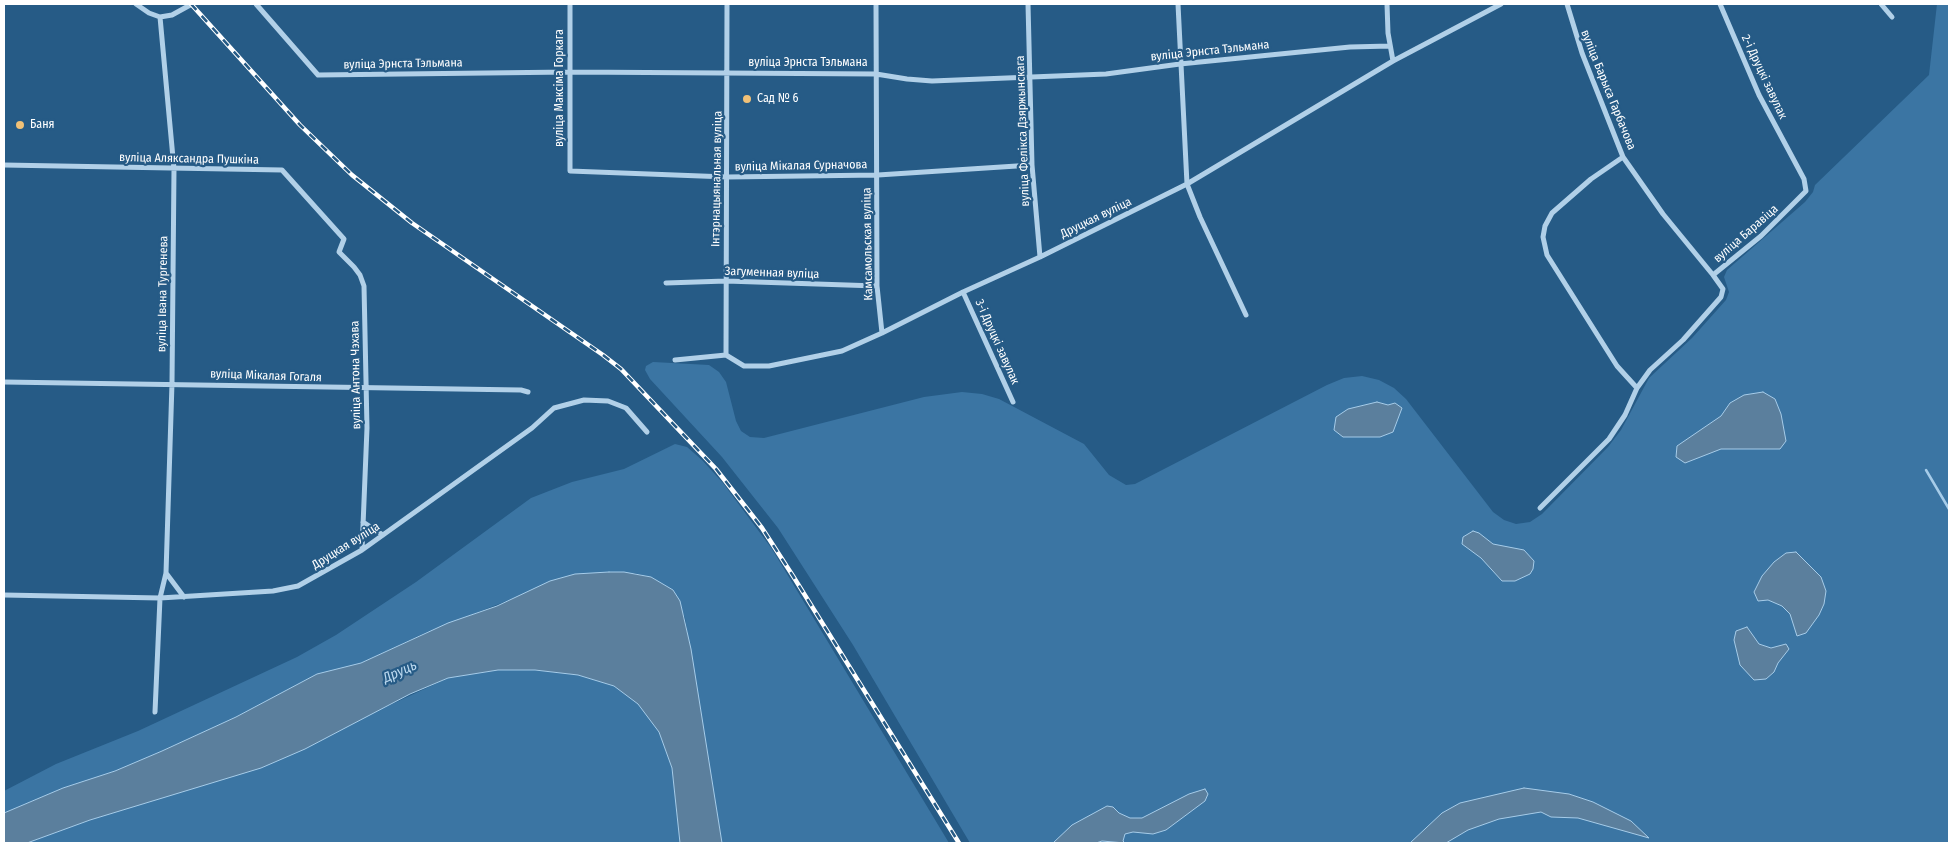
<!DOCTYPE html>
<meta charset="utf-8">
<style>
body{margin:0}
#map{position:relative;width:1953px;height:847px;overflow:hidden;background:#265b86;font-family:"Fira Sans Condensed",sans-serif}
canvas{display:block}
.frame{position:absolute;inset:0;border:5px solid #fff;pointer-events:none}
</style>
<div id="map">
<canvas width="1953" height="847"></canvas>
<div class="frame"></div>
</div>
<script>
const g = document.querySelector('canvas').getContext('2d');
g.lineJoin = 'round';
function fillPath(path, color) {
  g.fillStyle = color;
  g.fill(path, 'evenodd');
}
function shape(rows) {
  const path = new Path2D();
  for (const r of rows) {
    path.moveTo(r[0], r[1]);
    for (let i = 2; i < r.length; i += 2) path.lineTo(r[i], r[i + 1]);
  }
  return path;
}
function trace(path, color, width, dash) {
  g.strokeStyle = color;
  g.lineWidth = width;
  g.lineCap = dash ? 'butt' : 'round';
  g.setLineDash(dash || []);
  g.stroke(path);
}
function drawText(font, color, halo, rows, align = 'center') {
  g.font = font + ' "Fira Sans Condensed",sans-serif';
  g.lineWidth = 4.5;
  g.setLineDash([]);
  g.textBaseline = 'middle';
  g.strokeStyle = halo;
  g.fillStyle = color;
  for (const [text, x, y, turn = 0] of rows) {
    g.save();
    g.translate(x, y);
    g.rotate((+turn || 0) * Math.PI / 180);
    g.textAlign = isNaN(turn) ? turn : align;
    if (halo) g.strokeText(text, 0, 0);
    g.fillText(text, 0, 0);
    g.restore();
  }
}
fillPath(shape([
 [1937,4,1949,4,1949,843,970,843,853,645,778,528,722,457,650,379,645,370,646,366,653,362,709,365,719,372,726,382,736,421,741,431,750,437,764,438,924,397,962,392,982,394,999,399,1084,444,1109,475,1126,485,1135,484,1327,385,1344,378,1362,376,1379,380,1394,388,1406,399,1493,512,1504,520,1516,524,1530,522,1542,514,1608,447,1621,430,1649,378,1692,338,1726,300,1729,292,1724,277,1727,270,1805,202,1813,192,1815,185,1929,75],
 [675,444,687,447,702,460,723,483,772,549,949,843,722,843,685,618,673,590,651,577,634,573,522,595,427,632,361,663,317,674,236,717,162,751,115,771,63,788,4,813,4,791,56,764,138,731,297,657,336,635,416,582,531,498,572,482,624,469],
 [498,670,535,670,578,675,614,686,639,704,659,732,672,768,680,843,27,843,90,820,305,749,362,718,448,678]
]), '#3b75a3');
const water = shape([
 [1763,392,1775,399,1781,414,1786,441,1780,449,1721,449,1685,463,1676,457,1677,446,1721,416,1730,403,1744,395,1763,392],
 [1377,402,1388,405,1395,403,1402,408,1393,432,1380,437,1343,437,1334,430,1336,417,1348,409,1377,402],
 [1473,531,1479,533,1493,544,1524,550,1534,561,1533,569,1530,574,1515,581,1502,581,1481,558,1462,544,1463,537,1473,531],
 [1796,552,1821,577,1826,591,1824,604,1819,615,1806,633,1797,636,1790,614,1782,606,1768,600,1758,601,1754,592,1762,576,1774,562,1786,553,1796,552],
 [609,572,624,572,651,577,673,590,680,601,691,649,722,843,680,843,672,768,659,732,638,704,614,686,578,675,535,670,498,670,448,678,410,694,305,749,261,768,90,820,27,843,4,843,4,813,63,788,115,771,162,751,236,717,317,674,361,663,448,623,497,606,550,581,575,574,609,572],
 [1747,627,1759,644,1771,648,1786,644,1789,649,1778,663,1774,672,1766,679,1754,680,1740,665,1734,640,1736,631,1747,627],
 [1524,788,1569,794,1593,802,1631,821,1649,838,1578,818,1551,817,1541,812,1499,819,1468,830,1446,843,1410,843,1442,813,1460,803,1524,788],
 [1205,789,1208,794,1205,801,1166,830,1153,834,1133,832,1125,834,1123,841,1125,843,1102,841,1096,843,1053,843,1072,825,1107,806,1113,807,1119,813,1130,818,1142,818,1189,794,1205,789]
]);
fillPath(water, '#5b7f9d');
trace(water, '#a6cce9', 1);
trace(shape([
 [1926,470,1949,509]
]), '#a6cce9', 2.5);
trace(shape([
 [136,4,149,13,160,17,172,15,192,4],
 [256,4,318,75,570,72,876,74,907,79,932,81,1106,74,1180,64,1350,47,1390,46],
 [570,4,570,171,727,177,878,175,1032,165],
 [876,4,877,286,882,333],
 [1028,4,1032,165,1040,257],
 [1178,4,1187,184,1200,217,1246,315],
 [1387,4,1388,33,1393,61],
 [1567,4,1582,53,1623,157,1663,214,1713,275],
 [1881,4,1892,17],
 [1623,157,1591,179,1552,213,1545,226,1543,237,1547,255,1617,366,1637,388],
 [4,165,282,170,344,239,339,252,354,267,360,275,364,286,367,428,362,550],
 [666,283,726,281,877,286],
 [963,292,1013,402],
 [726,355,727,4],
 [675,360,726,355,744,366,769,366,842,351,882,333,963,292,1040,257,1187,184,1393,61,1501,4],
 [4,382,521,390,528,392],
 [1540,508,1609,439,1625,415,1637,388,1650,370,1683,340,1721,297,1723,289,1713,275,1761,236,1806,191,1804,179,1759,95,1720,4],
 [363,522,383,535],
 [166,573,184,597],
 [4,595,160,598,273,591,298,586,362,550,532,428,554,408,584,400,608,401,626,408,647,432],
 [155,712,160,598,166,573,172,383,174,169,160,17]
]), '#b1d0e8', 5);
const rail = shape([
 [191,4,300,125,352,175,412,223,603,355,621,369,716,469,762,528,793,576,959,843]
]);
trace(rail, '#fff', 4.5);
trace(rail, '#265b86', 2.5, [8]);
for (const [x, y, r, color] of [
 [747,99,5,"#f1c177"],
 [20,125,5,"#f1c177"]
]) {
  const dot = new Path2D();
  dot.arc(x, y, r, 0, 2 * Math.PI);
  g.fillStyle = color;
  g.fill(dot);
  trace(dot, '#265b86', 2);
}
drawText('12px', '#fff', '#265b86', [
 ["вуліца Эрнста Тэльмана",1210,51,-6],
 ["вуліца Эрнста Тэльмана",808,63],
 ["вуліца Эрнста Тэльмана",403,64,-1],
 ["2-і Друцкі завулак",1764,77,65],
 ["вуліца Максіма Горкага",560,88,-90],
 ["вуліца Барыса Гарбачова",1608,90,68],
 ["вуліца Фелікса Дзяржынскага",1023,131,-92],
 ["вуліца Аляксандра Пушкіна",189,159,1],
 ["вуліца Мікалая Сурначова",801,166,-1],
 ["Інтэрнацыянальная вуліца",717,179,-89],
 ["Друцкая вуліца",1096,218,-26],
 ["вуліца Баравіца",1746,234,-41],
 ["Камсамольская вуліца",868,244,-91],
 ["Загуменная вуліца",772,273,2],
 ["вуліца Івана Тургенева",163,294,-89],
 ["3-і Друцкі завулак",997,342,66],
 ["вуліца Антона Чэхава",356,375,-91],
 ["вуліца Мікалая Гогаля",266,376,2],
 ["Друцкая вуліца",346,546,-32]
]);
drawText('12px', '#fff', '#265b86', [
 ["Сад № 6",757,99],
 ["Баня",30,125]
], 'left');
drawText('italic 14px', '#bddaf0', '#265b86', [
 ["Друць",400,672,-24]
]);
</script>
